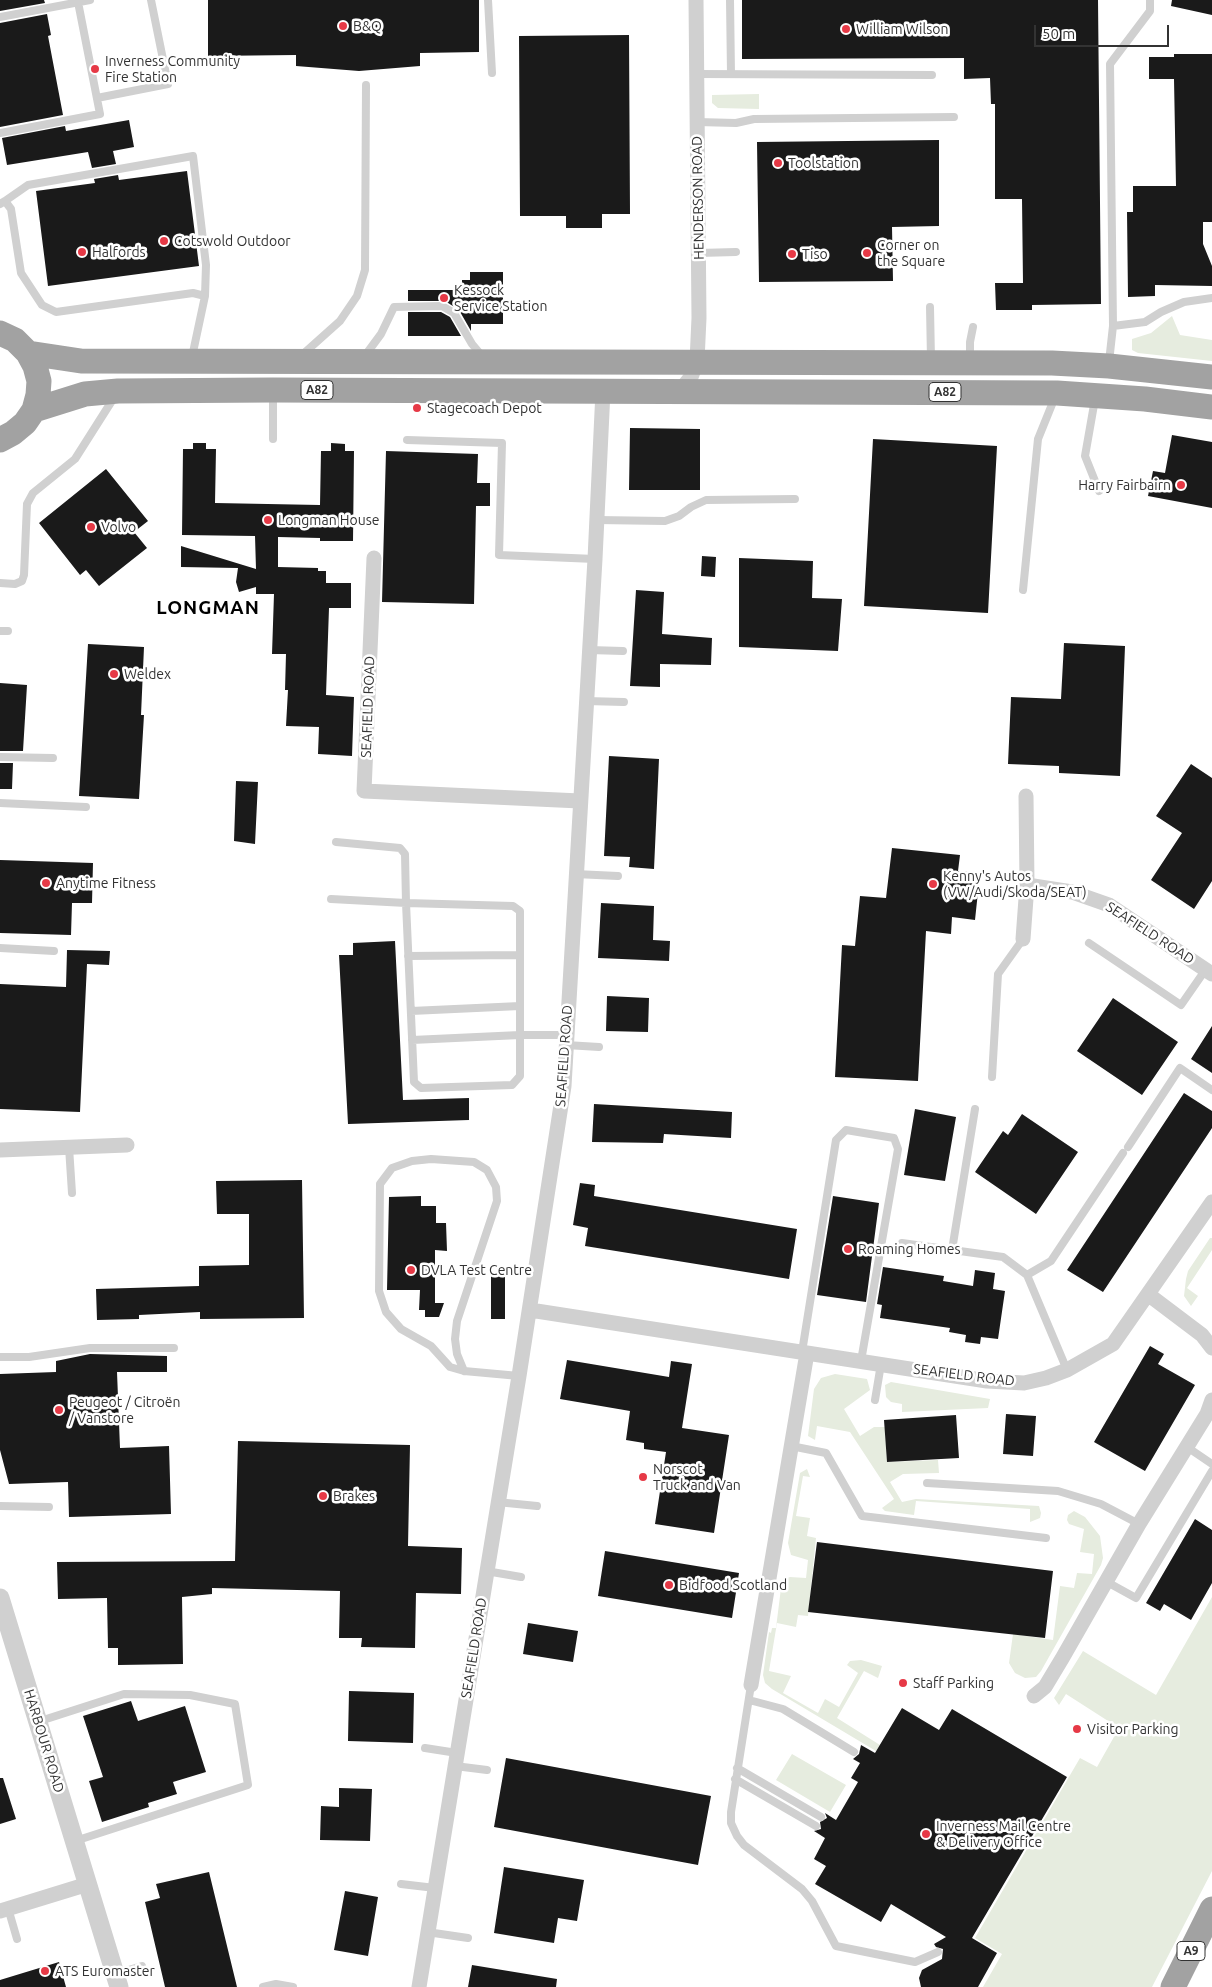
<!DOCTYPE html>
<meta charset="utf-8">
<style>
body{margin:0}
#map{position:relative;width:1212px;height:1987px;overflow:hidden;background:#fff;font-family:Ubuntu,sans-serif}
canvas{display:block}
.scale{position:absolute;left:1034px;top:25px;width:135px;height:22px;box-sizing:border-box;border:2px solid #333;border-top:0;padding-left:6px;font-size:15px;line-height:18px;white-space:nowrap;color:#333;-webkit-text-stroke:4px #fff;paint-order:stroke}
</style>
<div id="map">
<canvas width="1212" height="1987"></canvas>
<div class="scale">50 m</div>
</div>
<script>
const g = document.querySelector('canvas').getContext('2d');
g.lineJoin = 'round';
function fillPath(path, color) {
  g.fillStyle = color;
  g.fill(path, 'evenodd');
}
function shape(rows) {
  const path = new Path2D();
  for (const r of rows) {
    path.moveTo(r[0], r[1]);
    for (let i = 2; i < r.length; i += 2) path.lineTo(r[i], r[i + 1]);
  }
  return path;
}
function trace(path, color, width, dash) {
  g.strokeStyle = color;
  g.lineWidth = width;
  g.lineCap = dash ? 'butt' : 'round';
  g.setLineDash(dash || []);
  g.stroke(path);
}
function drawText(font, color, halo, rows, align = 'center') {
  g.font = font + ' Ubuntu,sans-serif';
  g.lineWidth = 5;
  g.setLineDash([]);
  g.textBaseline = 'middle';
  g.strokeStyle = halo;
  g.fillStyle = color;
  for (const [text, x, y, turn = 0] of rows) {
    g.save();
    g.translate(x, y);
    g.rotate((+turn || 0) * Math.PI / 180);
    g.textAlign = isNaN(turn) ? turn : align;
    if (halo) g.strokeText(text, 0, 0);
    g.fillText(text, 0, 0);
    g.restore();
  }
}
fillPath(shape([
 [759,94,759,109,718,108,712,103,712,95],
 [1172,316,1180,335,1212,340,1212,361,1138,353,1132,350,1132,339,1151,333],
 [1210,1238,1212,1238,1212,1250,1187,1288,1198,1296,1191,1306,1184,1296,1186,1279,1188,1271],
 [835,1374,867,1379,870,1390,844,1409,860,1436,874,1427,885,1427,887,1462,938,1460,939,1473,903,1474,890,1482,902,1502,916,1499,1039,1506,1041,1513,1040,1518,1030,1522,1030,1509,916,1501,914,1515,885,1511,882,1508,894,1499,850,1432,817,1426,815,1440,808,1436,814,1389,821,1378],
 [891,1382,990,1399,988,1408,902,1412,902,1404,891,1402,886,1397,885,1385],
 [807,1469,810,1477,803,1476,796,1516,810,1518,807,1536,816,1538,808,1616,798,1615,796,1627,777,1623,769,1671,791,1676,783,1693,818,1713,825,1699,839,1707,858,1673,847,1665,850,1661,861,1660,882,1666,878,1678,864,1671,837,1718,880,1745,876,1751,772,1689,765,1683,763,1675,769,1632,771,1633,772,1628,776,1628,782,1580,790,1577,806,1578,808,1560,791,1555,788,1543,800,1473],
 [1074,1511,1085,1517,1100,1536,1103,1558,1101,1565,1041,1671,1036,1677,1025,1678,1015,1673,1009,1663,1013,1634,1053,1640,1060,1586,1074,1588,1077,1573,1092,1574,1094,1554,1080,1552,1084,1529,1069,1524,1067,1520,1068,1515],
 [1212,1597,1212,1871,1152,1987,983,1987,1002,1954,975,1938,1080,1758,1097,1767,1119,1728,1066,1694,1059,1705,1054,1698,1083,1651,1156,1695],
 [792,1754,846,1785,830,1812,776,1780]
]), '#e6ecdf');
fillPath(shape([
 [0,0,44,0,45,3,0,11],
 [208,0,479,0,479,52,420,53,420,66,359,71,296,66,296,55,208,56],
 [742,0,1098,0,1101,304,1032,305,1032,310,996,310,995,283,1023,283,1022,199,995,199,995,104,991,104,990,78,964,79,964,58,742,59],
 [1172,0,1212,0,1212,15,1171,6],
 [47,14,51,35,48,36,63,115,0,127,0,23],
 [629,35,630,214,602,214,602,228,566,228,566,216,520,216,519,36],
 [1174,54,1212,54,1212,222,1203,222,1203,244,1212,266,1212,286,1155,285,1155,296,1128,297,1127,212,1133,212,1133,186,1176,186,1174,79,1149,79,1149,57,1174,57],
 [129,120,134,147,113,151,116,164,92,168,88,152,7,165,2,138,65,126,66,131],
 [939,140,939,226,892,227,893,281,759,282,757,142],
 [187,171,199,266,48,286,36,191,95,183,94,179,118,175,119,180],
 [470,272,503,272,503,324,471,324,471,331,459,310,445,301,408,301,408,290,462,290,462,280,470,280],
 [408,312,441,312,450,317,461,336,408,336],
 [630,428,700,429,700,490,629,490],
 [1172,435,1212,442,1212,508,1148,496,1153,471,1165,473],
 [873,439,997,446,988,613,864,606],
 [193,443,206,443,206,449,216,449,215,503,320,505,321,451,331,451,331,443,345,444,345,451,354,451,353,541,320,541,320,538,278,537,278,567,318,568,318,571,326,571,326,583,351,583,351,608,329,608,326,695,354,697,352,756,318,754,319,727,286,726,288,690,285,690,286,654,272,654,274,594,256,594,256,587,239,592,236,582,238,568,181,567,181,546,256,569,255,536,182,535,183,449,193,449],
 [386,451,478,454,477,483,490,483,490,506,476,506,474,604,382,602],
 [106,469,148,521,134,532,147,548,99,586,86,570,80,575,39,523],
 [702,556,716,557,715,577,701,576],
 [739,558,813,561,812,598,842,599,838,651,739,647],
 [636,590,664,592,662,634,712,638,711,665,660,664,660,687,630,686],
 [1064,643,1125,646,1120,776,1059,773,1059,766,1008,764,1011,697,1061,699],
 [88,644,144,647,141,715,144,715,139,799,79,796],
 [0,683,27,685,23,751,0,751],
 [609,756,659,759,654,869,629,867,630,857,604,856],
 [0,763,13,763,12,789,0,789],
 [1191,764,1212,778,1212,881,1194,909,1151,880,1182,833,1156,816],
 [236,781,258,782,255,844,234,841],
 [892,848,960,855,958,871,980,873,975,920,952,917,951,934,926,931,918,1081,835,1077,842,945,855,946,860,896,886,898],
 [0,860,93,863,92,903,72,903,71,935,0,933],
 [601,903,654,906,653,940,670,941,669,961,598,958],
 [395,941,403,1100,469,1098,469,1120,348,1124,339,955,353,955,353,943],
 [67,950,110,951,109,965,87,964,80,1112,0,1109,0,984,66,987],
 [607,996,649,998,648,1032,606,1031],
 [1113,998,1178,1042,1142,1095,1077,1051],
 [1212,1026,1212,1073,1191,1059],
 [1184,1093,1212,1111,1212,1128,1103,1292,1067,1270],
 [594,1104,732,1112,731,1138,664,1134,663,1143,592,1142],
 [915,1109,956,1117,945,1181,904,1175],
 [1022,1114,1078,1152,1036,1214,975,1172,1003,1131,1008,1135],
 [302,1180,304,1318,200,1319,200,1312,139,1315,139,1319,97,1320,96,1289,199,1286,199,1266,249,1265,249,1214,217,1214,216,1181],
 [580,1183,595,1185,594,1196,797,1229,789,1279,585,1246,588,1228,573,1225],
 [421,1196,421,1206,436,1206,436,1223,446,1223,447,1251,435,1250,435,1303,444,1303,439,1317,425,1317,425,1310,419,1310,420,1290,387,1290,389,1197],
 [833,1196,879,1203,866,1302,817,1295],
 [883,1267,944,1276,943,1281,973,1286,975,1270,995,1273,993,1289,1005,1291,998,1339,981,1337,980,1344,965,1342,966,1335,949,1332,950,1328,880,1318,882,1305,877,1304],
 [491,1273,505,1273,505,1319,491,1319],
 [1150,1346,1164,1354,1158,1364,1195,1385,1145,1471,1094,1442],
 [90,1354,167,1356,167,1372,117,1372,120,1448,169,1446,171,1514,69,1517,68,1482,9,1484,0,1450,0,1374,56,1372,56,1361],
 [567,1360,669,1377,671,1361,692,1364,682,1428,729,1435,714,1533,655,1524,666,1452,644,1449,644,1443,626,1440,630,1411,560,1399],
 [1006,1414,1036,1416,1033,1456,1003,1454],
 [956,1415,959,1458,887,1462,884,1420],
 [238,1441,410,1445,408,1546,462,1548,461,1594,416,1593,415,1648,361,1647,362,1638,339,1638,340,1591,212,1588,212,1594,182,1597,183,1664,118,1665,118,1648,108,1648,107,1598,58,1599,57,1562,235,1561],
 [1195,1519,1212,1530,1212,1583,1191,1620,1164,1604,1160,1611,1146,1603],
 [817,1542,1053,1571,1045,1638,808,1612],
 [605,1551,739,1573,732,1618,598,1596],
 [528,1623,578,1631,573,1662,523,1654],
 [349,1691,414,1693,413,1743,348,1741],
 [131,1701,138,1721,185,1706,206,1772,173,1782,177,1794,148,1803,149,1807,102,1822,89,1781,103,1777,83,1716],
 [902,1708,939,1730,952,1709,1067,1777,972,1938,997,1953,978,1987,921,1987,919,1978,922,1970,942,1959,943,1949,936,1947,934,1944,946,1937,891,1904,881,1922,815,1884,826,1866,814,1859,825,1838,814,1831,821,1829,820,1822,827,1818,825,1813,836,1820,858,1782,851,1778,860,1763,853,1759,859,1754,861,1745,875,1753],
 [506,1758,711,1796,698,1865,494,1827],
 [0,1778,3,1778,16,1819,0,1824],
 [339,1788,372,1789,370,1841,320,1840,321,1806,339,1807],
 [504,1867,584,1880,577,1921,558,1918,554,1943,494,1933],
 [209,1872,237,1987,165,1987,145,1902,160,1898,156,1884],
 [345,1891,378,1897,368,1956,334,1950],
 [59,1962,66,1987,0,1987,0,1980],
 [472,1965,557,1979,556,1987,468,1987]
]), '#1a1a1a');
trace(shape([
 [488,0,492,73],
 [730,0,731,74],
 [0,17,90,0],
 [697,74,932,75],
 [97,98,168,84,151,0],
 [697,122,736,123,754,119,954,117],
 [0,133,100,114,78,2],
 [5,201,28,185,193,156,206,265,205,296],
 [0,204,5,201,11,209,21,273,42,305,56,312,193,293,205,296,192,357],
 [699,253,736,252],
 [930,307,931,360],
 [1113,326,1145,322,1161,312,1184,302,1212,298],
 [302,355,340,321,357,296,365,270,366,85],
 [364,357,381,334,394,307,442,306,454,313,472,344,483,357],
 [970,359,970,342,973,327],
 [1109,362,1113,326,1110,64,1150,11,1150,0],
 [1095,399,1085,456,1099,491],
 [273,439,273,394],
 [407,440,502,443,499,555,595,559],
 [597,520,665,521,679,516,691,507,706,500,795,499],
 [0,583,15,584,22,581,24,575,27,504,33,493,75,459,115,396],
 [1023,590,1038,439,1055,397],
 [0,631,8,631],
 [589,650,623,651],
 [586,701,624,702],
 [0,757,53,758],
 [0,803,86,807],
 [575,874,618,876],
 [331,899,406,903,414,1082,421,1088,512,1085,520,1076,520,911,513,906,406,903,405,854,400,848,336,842],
 [1089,943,1181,1005,1206,969],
 [0,948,54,951],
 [408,956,520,955],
 [411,1011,520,1006],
 [412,1040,520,1035,567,1035],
 [566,1045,599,1047],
 [992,1077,998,974,1023,939],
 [69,1147,72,1193],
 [1128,1147,1180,1068,1212,1090],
 [902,1243,1003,1257,1027,1275,1067,1370],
 [952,1250,975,1109],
 [1027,1275,1051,1261,1123,1153],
 [802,1352,836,1140,846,1130,894,1138,898,1149,861,1361],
 [0,1357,29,1357,90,1348,174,1348],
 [464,1371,457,1354,455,1339,457,1321,497,1201,496,1187,487,1170,474,1162,431,1159,412,1161,392,1168,380,1184,379,1291,386,1312,401,1329,431,1346,450,1367,464,1371,519,1376],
 [875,1400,881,1364],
 [791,1446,826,1453,862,1516,1046,1538],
 [1187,1447,1212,1464],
 [927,1483,1058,1491,1101,1504,1139,1524],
 [497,1502,537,1506],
 [0,1506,49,1507],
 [486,1571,521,1577],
 [1107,1582,1136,1598,1212,1471],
 [751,1685,731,1812,731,1823,737,1836,744,1845,802,1889,812,1901,836,1946,915,1962,938,1952],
 [749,1700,783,1709,854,1752],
 [37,1722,124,1694,190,1695,235,1704,248,1785,75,1841],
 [425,1748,457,1753],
 [455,1766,487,1770],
 [737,1768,821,1817],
 [735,1779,816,1826],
 [401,1884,435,1888],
 [8,1908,17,1939],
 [427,1932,468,1938],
 [115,1974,142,1966],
 [263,1987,276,1984,293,1987]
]), '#d0d0d0', 8);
trace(shape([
 [680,391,691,377,697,361,699,318,696,0],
 [374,558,364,791,580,801],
 [1027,885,1072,892,1109,905,1212,974],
 [1023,939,1027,885,1026,796],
 [0,1150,127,1145],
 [1149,1295,1202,1335,1212,1348],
 [530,1310,987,1381,1024,1383,1046,1378,1067,1370,1113,1344,1212,1202],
 [751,1685,807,1353],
 [1034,1696,1045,1687,1063,1657,1139,1524,1207,1414,1212,1400],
 [0,1911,88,1884],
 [419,1987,519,1376,564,1086,595,559,603,391]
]), '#d0d0d0', 15);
trace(shape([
 [0,1598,119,1987]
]), '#d0d0d0', 19);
trace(shape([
 [0,333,15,340,28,353,35,366,39,381,38,395,34,410,25,423,13,433,0,440],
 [28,353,81,361,1052,363,1109,366,1212,377],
 [34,410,85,394,118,391,273,390,1057,393,1145,399,1212,407],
 [1173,1987,1212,1909]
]), '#a2a2a2', 25);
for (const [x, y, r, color] of [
 [343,26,5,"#e63946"],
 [846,29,5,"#e63946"],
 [95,69,5,"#e63946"],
 [778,163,5,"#e63946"],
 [164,241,5,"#e63946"],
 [82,252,5,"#e63946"],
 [867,253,5,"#e63946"],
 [792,254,5,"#e63946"],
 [444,298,5,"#e63946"],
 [417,408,5,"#e63946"],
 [1181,485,5,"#e63946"],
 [268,520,5,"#e63946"],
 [91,527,5,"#e63946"],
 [114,674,5,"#e63946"],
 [46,883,5,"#e63946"],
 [933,884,5,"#e63946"],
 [848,1249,5,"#e63946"],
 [411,1270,5,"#e63946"],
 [59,1410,5,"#e63946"],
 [643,1477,5,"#e63946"],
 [323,1496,5,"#e63946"],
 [669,1585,5,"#e63946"],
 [903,1683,5,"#e63946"],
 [1077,1729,5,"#e63946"],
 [926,1834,5,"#e63946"],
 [45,1971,5,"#e63946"]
]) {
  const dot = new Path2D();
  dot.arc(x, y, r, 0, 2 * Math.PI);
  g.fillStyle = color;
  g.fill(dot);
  trace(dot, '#fff', 2);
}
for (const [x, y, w] of [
 [317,390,32],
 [945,392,32],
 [1191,1951,28]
]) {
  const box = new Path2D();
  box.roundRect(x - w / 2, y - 9.5, w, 19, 4);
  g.fillStyle = '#fff';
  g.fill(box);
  trace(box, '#333', 1);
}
drawText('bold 12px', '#333', null, [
 ["A82",317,390],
 ["A82",945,392],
 ["A9",1191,1951]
]);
drawText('14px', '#333', '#fff', [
 ["B&Q",353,26],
 ["William Wilson",856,29],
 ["Inverness Community",105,61],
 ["Fire Station",105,77],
 ["Toolstation",788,163],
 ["Cotswold Outdoor",174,241],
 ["Corner on",877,245],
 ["the Square",877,261],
 ["Halfords",92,252],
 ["Tiso",802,254],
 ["Kessock",454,290],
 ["Service Station",454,306],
 ["Stagecoach Depot",427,408],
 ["Harry Fairbairn",1171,485,"right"],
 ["Longman House",278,520],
 ["Volvo",101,527],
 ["Weldex",124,674],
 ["Kenny's Autos",943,876],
 ["(VW/Audi/Skoda/SEAT)",943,892],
 ["Anytime Fitness",56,883],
 ["Roaming Homes",858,1249],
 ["DVLA Test Centre",421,1270],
 ["Peugeot / Citroën",69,1402],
 ["/ Vanstore",69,1418],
 ["Norscot",653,1469],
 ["Truck and Van",653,1485],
 ["Brakes",333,1496],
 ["Bidfood Scotland",679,1585],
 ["Staff Parking",913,1683],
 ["Visitor Parking",1087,1729],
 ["Inverness Mail Centre",936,1826],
 ["& Delivery Office",936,1842],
 ["ATS Euromaster",55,1971]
], 'left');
drawText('14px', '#333', '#fff', [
 ["HENDERSON ROAD",698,198,-91],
 ["SEAFIELD ROAD",368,707,-88],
 ["SEAFIELD ROAD",1150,933,33],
 ["SEAFIELD ROAD",564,1056,-86],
 ["SEAFIELD ROAD",964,1375,7],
 ["SEAFIELD ROAD",474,1648,-81],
 ["HARBOUR ROAD",44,1741,73]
]);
g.letterSpacing = '1px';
drawText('bold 19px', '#000', '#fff', [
 ["LONGMAN",208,608]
]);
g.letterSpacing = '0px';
</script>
